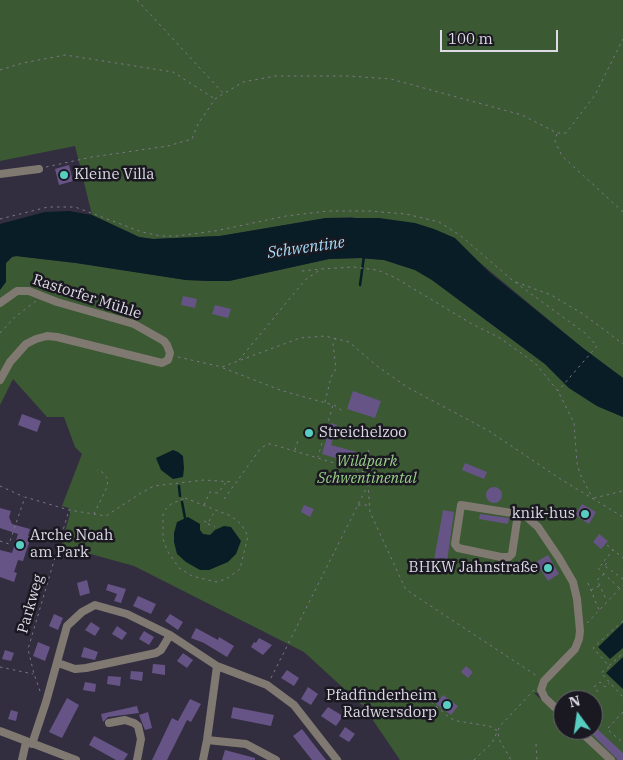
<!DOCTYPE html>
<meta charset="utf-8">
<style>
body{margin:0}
#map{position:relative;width:623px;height:760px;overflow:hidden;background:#332e3f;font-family:"IBM Plex Serif",serif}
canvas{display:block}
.north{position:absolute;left:553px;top:690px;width:50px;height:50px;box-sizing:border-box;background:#1a1820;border:1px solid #68666f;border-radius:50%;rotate:346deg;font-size:14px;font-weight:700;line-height:20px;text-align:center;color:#dedae6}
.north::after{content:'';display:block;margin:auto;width:18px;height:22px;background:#57cec1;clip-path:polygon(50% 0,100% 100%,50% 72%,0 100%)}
.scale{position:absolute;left:440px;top:30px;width:118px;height:22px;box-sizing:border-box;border:2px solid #dedae6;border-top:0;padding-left:6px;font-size:15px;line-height:18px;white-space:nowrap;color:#dedae6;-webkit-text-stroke:4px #1a1820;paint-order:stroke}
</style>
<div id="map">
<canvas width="623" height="760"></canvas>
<div class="north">N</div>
<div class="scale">100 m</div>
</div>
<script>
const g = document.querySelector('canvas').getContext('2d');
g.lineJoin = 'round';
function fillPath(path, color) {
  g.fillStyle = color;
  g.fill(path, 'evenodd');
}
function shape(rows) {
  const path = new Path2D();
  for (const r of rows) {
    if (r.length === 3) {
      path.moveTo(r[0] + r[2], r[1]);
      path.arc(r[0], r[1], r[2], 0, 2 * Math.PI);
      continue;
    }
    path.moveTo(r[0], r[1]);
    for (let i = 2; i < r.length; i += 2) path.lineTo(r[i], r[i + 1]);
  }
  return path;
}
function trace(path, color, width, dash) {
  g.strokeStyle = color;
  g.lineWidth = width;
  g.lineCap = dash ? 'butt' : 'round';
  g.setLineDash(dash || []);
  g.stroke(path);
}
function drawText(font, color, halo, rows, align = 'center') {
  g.font = font + ' "IBM Plex Serif",serif';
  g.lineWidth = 5;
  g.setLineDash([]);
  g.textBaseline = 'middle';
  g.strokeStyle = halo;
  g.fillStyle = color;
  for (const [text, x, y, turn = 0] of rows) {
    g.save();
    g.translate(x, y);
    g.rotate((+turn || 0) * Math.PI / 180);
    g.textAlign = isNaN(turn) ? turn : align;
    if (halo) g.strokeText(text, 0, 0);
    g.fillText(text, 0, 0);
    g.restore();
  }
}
fillPath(shape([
 [0,0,623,0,623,378,584,349,479,262,352,217,326,218,220,236,153,239,139,237,92,215,75,146,0,161],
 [16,256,76,263,186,280,210,281,229,281,329,259,360,258,384,260,415,270,432,280,545,364,569,388,597,406,623,417,623,760,614,760,584,730,593,730,593,700,563,700,563,710,545,692,534,693,563,720,563,730,574,730,606,760,400,760,364,707,304,652,134,566,87,553,58,557,70,514,69,508,62,506,82,454,75,447,64,417,47,417,13,379,0,405,0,264,6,263,12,257]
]), '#3b5932');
fillPath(shape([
 [69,211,92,215,139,237,153,239,220,236,326,218,379,218,415,223,434,229,455,238,490,273,584,349,623,378,623,417,597,406,569,388,545,364,432,280,415,270,384,260,360,258,329,259,229,281,210,281,186,280,76,263,16,256,12,257,6,263,6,282,0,290,0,224,45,212],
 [173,450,178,452,183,456,184,468,183,477,173,479,161,470,156,458],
 [188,517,200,524,200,530,203,534,210,535,215,530,224,526,231,527,241,541,236,554,228,562,209,570,200,570,186,562,177,554,174,542,174,533,177,522],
 [623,623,623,648,610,659,598,647],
 [623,657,623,689,606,673]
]), '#081d26');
trace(shape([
 [360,285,364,256],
 [179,486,180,496],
 [182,502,185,518]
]), '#081d26', 2.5);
fillPath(shape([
 [69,165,73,181,59,185,55,169],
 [183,296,197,299,195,308,181,305],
 [215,305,231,309,228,318,212,314],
 [353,391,381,401,375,418,347,409],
 [22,414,41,421,37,432,18,425],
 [331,423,337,425,331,445,364,454,362,459,365,459,363,466,322,454],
 [465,463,487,472,484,479,462,470],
 [494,495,8],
 [582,504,596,512,589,524,575,515],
 [304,505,314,509,310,517,301,512],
 [0,508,11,511,9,517,12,524,30,529,28,536,31,537,23,561,18,560,14,572,17,573,14,582,0,577,0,550,12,553,18,534,0,528],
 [443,510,454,512,447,562,434,560],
 [480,514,509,518,508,524,479,519],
 [599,534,608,541,601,549,593,542],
 [548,555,559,574,548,581,536,562],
 [87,580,90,593,80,596,77,583],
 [108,584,126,589,121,603,114,601,117,594,106,590],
 [138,596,156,604,151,614,133,606],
 [54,614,63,618,58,630,49,626],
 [170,614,183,622,178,630,165,621],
 [91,622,100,628,95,636,85,630],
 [117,626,127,633,122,640,112,634],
 [196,628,218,640,219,637,234,646,227,657,204,643,191,638],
 [144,631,154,637,149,645,139,639],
 [259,638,272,645,263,655,251,647,254,642,256,643],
 [38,642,50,647,45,661,33,656],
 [84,647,98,652,95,660,81,657],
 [5,650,14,653,11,661,2,659],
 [183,653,193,660,187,668,177,661],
 [153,664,165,665,165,675,152,673],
 [466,666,473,672,468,678,461,672],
 [287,670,299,678,294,686,281,678],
 [131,671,143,672,142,681,130,679],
 [108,676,121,677,120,686,107,684],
 [85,682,96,684,95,692,83,690],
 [308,687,318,694,311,705,301,699],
 [443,695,458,706,451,715,436,704],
 [67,698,79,705,62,738,49,732],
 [190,699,201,704,191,722,187,720,167,760,152,760,172,718,178,721],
 [137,706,139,713,108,717,103,722,101,714],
 [233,707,274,715,271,726,231,718],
 [328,707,343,716,336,726,321,716],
 [11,710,18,712,16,721,8,719],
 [148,712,152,728,145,730,139,715],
 [345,727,355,734,349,742,339,736],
 [595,727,623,753,623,760,618,760,590,732],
 [302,729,315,746,326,760,312,760,293,736],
 [94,736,128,754,124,760,116,760,89,745],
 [225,750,255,758,255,760,222,760]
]), '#665486');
trace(shape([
 [137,0,223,93],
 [0,70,23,63,65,55,173,72,215,99],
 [557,134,555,141,562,156,623,212],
 [46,167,92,157,168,146,192,139,198,124,215,99,243,82,276,76,348,76,391,79,522,115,557,133,566,133,595,95,623,39],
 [0,219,48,207,75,207,142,232,161,236,177,236,215,231,286,216,328,211,369,211,406,214,439,222,461,236,512,280,585,333,597,346,558,391],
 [302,271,321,269],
 [516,282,551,295,583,314,623,344],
 [0,333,15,317,36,301],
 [178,357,222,367,300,338,325,336,349,342,377,366,407,387,489,431,562,480,623,517],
 [239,360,305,280,321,269,353,267,377,270,394,277,472,324,500,338,535,363,558,391,574,423,577,463,580,474,593,499],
 [223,368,283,391,333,405,318,457],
 [325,402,331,377,336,369,333,344,336,338],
 [334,405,344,412],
 [295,450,298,440],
 [368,450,370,455,371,474],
 [0,486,24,497],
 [185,498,231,516,241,524,248,536,240,569,226,579,216,582,192,576,179,568,168,552,163,539,163,515,165,510,171,504,185,498],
 [594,498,623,491],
 [224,499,261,448,268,444,271,444,371,474,368,484,370,512,405,588,411,593,537,676],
 [204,505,210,492,218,493,227,481],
 [358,505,369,505],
 [94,514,107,487,108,479,102,472,97,470],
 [204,521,208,523,215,511],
 [208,524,215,527],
 [0,541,9,544,25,497,69,510,106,516,141,493,154,486,204,480,234,482],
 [607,545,623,558],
 [605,565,607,563,604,561,613,550],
 [604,574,597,580,607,601],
 [588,583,599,610],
 [619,588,598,568,602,564,623,579],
 [591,590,599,586],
 [623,621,593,648,609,666,623,653],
 [587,623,623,585],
 [0,667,33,674],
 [609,667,601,673,623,697],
 [271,678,368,485],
 [40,691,34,674,28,649,69,510],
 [598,692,594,687,600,682,605,687,609,683],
 [431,702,450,718,457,721,489,726,498,731,499,739,511,760],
 [623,712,607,729,623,743],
 [536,744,537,760],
 [474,760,492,743,500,726,534,690]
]), '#7b7786', 1, [2.5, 4]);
trace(shape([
 [0,174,39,169],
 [0,303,17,291,29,291,57,302,134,324,164,341,167,345,170,353,168,360,162,363,57,337,47,336,36,339,26,344,10,362,0,380],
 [518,514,512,554,509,557,501,557,458,548,455,544,461,505,518,514,527,517,538,527,559,558,573,582,577,599,580,631,579,639,575,649,544,681,541,690,545,698,563,715],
 [58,663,75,669,86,668,156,653,161,650,170,635],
 [109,723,125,720,134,723,138,726,141,739,137,760],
 [579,730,611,760],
 [0,731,76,760],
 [207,740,246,744,276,760],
 [32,744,46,702,67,626,82,612,95,605,127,614,170,635,217,666,267,685,294,705,337,760],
 [22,760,26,742],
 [203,760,207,740,217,666]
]), '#807971', 8);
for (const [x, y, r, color] of [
 [64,175,5,"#57cec1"],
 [309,433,5,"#57cec1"],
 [585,514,5,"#57cec1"],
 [20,545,5,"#57cec1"],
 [548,568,5,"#57cec1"],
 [447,705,5,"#57cec1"]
]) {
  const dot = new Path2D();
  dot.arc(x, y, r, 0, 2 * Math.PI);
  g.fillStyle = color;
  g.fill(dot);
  trace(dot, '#1a1820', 2);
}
drawText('15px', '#dedae6', '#1a1820', [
 ["Kleine Villa",74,175],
 ["Streichelzoo",319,433],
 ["knik-hus",575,514,"right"],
 ["Arche Noah",30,536],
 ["am Park",30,553],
 ["BHKW Jahnstraße",538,568,"right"],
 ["Pfadfinderheim",437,696,"right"],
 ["Radwersdorp",437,713,"right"]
], 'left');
drawText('15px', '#dedae6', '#1a1820', [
 ["Rastorfer Mühle",87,297,18],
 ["Parkweg",31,604,-74]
]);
drawText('italic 15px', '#9acf89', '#1a1820', [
 ["Wildpark",367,462],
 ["Schwentinental",367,479]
]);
drawText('italic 16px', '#a7ddf8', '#1a1820', [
 ["Schwentine",306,248,-8]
]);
</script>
